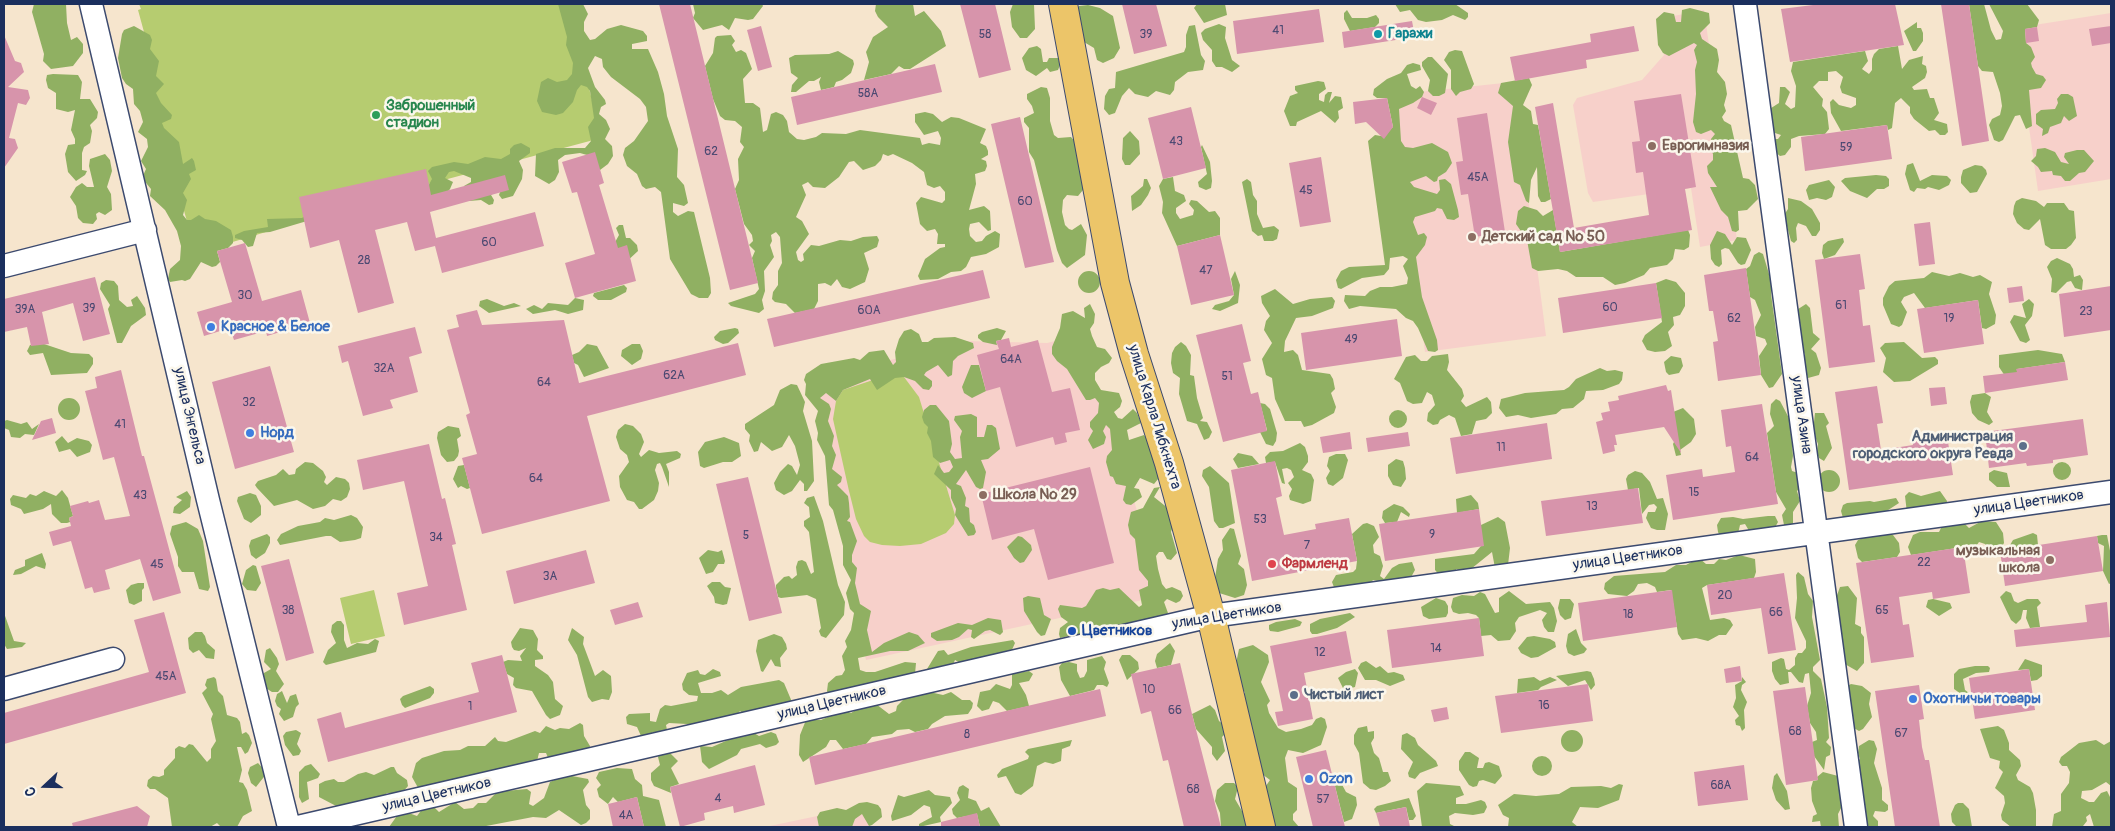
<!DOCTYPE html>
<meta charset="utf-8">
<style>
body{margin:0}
#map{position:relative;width:2115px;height:831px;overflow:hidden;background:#f6e5cd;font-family:Pangolin,sans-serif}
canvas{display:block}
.frame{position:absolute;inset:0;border:5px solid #1b2f5e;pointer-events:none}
.north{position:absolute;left:20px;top:761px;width:50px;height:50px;-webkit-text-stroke:4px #fbf7ec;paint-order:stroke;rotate:249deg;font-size:14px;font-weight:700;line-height:20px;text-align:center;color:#1b2f5e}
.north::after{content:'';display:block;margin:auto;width:18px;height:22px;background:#1b2f5e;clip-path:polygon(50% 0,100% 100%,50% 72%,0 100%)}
</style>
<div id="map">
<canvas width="2115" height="831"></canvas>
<div class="frame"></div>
<div class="north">С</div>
</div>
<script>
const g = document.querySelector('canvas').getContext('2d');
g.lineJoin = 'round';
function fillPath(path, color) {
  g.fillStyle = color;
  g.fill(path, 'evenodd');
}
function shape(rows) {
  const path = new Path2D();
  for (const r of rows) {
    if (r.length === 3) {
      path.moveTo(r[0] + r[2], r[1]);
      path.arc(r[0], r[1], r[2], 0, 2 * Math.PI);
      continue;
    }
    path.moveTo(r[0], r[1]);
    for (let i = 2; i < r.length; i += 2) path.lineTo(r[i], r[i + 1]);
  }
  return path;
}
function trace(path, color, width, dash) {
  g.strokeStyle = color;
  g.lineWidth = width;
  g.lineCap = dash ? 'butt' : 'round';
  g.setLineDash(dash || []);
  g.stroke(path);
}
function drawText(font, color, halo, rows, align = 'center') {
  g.font = font + ' Pangolin,sans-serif';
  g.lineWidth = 5;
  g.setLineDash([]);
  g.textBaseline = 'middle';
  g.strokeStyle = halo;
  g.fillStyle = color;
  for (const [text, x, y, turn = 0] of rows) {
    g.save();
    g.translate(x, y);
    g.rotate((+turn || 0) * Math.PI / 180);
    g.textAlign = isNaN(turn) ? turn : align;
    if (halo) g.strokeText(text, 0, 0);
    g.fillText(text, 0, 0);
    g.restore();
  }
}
fillPath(shape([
 [1704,10,1737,240,1700,247,1691,188,1593,202,1588,193,1573,105,1577,98,1642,80,1664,55,1658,19],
 [2111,13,2111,179,2038,191,2015,28],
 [1513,82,1546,336,1425,352,1391,95],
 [1075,336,1111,419,1161,596,866,660,812,380,965,341,1047,343],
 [865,806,869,827,765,827]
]), '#f7d0ca');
fillPath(shape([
 [139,4,569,4,601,138,399,192,196,253,134,35,144,32,138,10,141,9],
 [888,375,904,377,919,397,955,515,954,524,946,533,921,544,900,546,882,545,870,542,864,536,856,519,849,491,833,419,836,401,843,390],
 [374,590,385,636,351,644,340,598]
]), '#b6cc70');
fillPath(shape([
 [34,4,66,4,67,23,71,40,77,37,83,44,83,53,73,66,51,69,43,61,44,54,32,12],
 [558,4,583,4,588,14,584,22,584,31,590,40,595,39,607,29,621,25,643,31,647,36,647,41,632,44,632,49,648,49,658,72,664,94,667,116,678,149,677,177,684,185,688,203,684,206,673,203,673,212,678,216,688,211,694,212,710,278,711,293,708,298,699,298,691,294,670,259,661,192,655,187,646,189,642,186,637,174,627,166,623,155,625,148,634,141,648,121,646,107,640,99,611,77,603,67,602,59,595,56,588,68,595,87,605,100,606,104,601,107,599,114,606,120,610,129,605,139,612,146,613,156,608,164,600,170,587,155,580,153,565,155,558,160,559,172,555,180,549,184,535,176,536,154,555,148,585,148,591,141,588,127,594,118,590,91,587,87,581,85,577,90,573,102,563,113,556,115,542,112,537,101,541,82,548,78,557,82,567,80,572,74,573,63,566,45,567,37],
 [693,4,762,4,763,6,753,19,748,20,735,18,729,30,722,25,703,30,693,18,695,13],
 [876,4,913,4,915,16,924,11,941,31,946,46,910,69,904,69,899,66,891,74,864,80,869,62,866,52,868,48,873,37,888,27,878,17,875,11],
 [1013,4,1034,4,1035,29,1027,38,1020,38,1012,27,1010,12],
 [1197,4,1225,4,1227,15,1204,23,1194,8],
 [1395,4,1455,4,1468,13,1468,17,1465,20,1453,15,1442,20,1426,22,1418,20,1410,10,1400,12],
 [1969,4,1984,4,1991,30,1996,40,2001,39,2003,31,1989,4,2027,4,2039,20,2037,27,2025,29,2026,43,2031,47,2035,57,2031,63,2032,67,2036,74,2043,76,2046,80,2041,88,2029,90,2032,126,2026,129,2020,115,2015,116,2003,140,1999,142,1994,140,1989,125,1992,119,2000,115,2002,106,2000,93,1993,72,1982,71,1978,66],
 [1088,5,1100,8,1113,16,1120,48,1114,58,1103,63,1097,60,1094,48,1079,39,1073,12,1079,6],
 [1690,8,1709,13,1710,23,1700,33,1702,39,1717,49,1719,60,1717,72,1725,82,1727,94,1724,105,1726,111,1722,117,1724,121,1731,125,1743,178,1749,179,1755,185,1758,199,1747,210,1738,211,1739,230,1736,232,1732,231,1728,217,1721,210,1710,187,1717,187,1708,173,1707,166,1713,160,1713,154,1710,148,1711,139,1715,134,1711,130,1701,134,1696,132,1693,122,1696,94,1695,70,1697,62,1694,50,1697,45,1694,43,1669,56,1663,53,1658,45,1656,19,1664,12,1674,14,1676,22,1681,22,1682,10],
 [1347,10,1352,18,1367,18,1376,15,1379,19,1379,23,1375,27,1350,31,1344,19,1344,13],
 [1917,22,1917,28,1921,28,1923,33,1923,41,1916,51,1913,51,1904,31],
 [1219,24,1226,27,1225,38,1232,60,1240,66,1232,72,1222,67,1216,67,1212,61,1212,50,1203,40,1201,33,1205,29],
 [1195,25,1201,55,1205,61,1203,70,1188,72,1175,82,1174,90,1170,95,1156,91,1148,97,1135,94,1129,88,1122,96,1115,113,1109,115,1104,109,1105,96,1109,89,1115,88,1116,72,1184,52,1186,47,1186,35,1189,26],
 [134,26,150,35,152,40,150,49,159,61,156,76,164,84,156,93,161,103,172,115,171,119,162,123,164,128,179,142,183,164,192,158,194,161,196,170,189,174,191,179,183,193,187,200,183,215,187,220,191,220,199,215,205,219,216,221,231,230,233,237,233,243,228,248,217,251,220,262,216,266,212,267,201,262,190,279,185,281,182,280,170,282,168,279,170,269,180,260,181,246,177,231,165,210,150,196,151,189,142,178,146,169,141,161,148,147,147,139,138,132,143,122,140,111,134,104,133,89,126,84,122,78,118,58,122,34,124,30],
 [731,35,735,41,732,45,736,52,741,50,746,53,752,69,743,79,745,103,753,103,760,108,763,132,767,130,771,114,776,112,783,115,787,121,789,132,797,139,804,140,816,137,822,133,846,134,860,130,920,138,922,145,929,143,940,145,941,138,938,131,924,135,915,122,915,114,925,112,933,114,942,122,951,117,959,118,986,129,980,143,986,146,988,151,988,155,981,159,986,161,987,166,985,171,975,174,976,184,969,210,984,206,990,211,991,230,988,231,979,222,970,224,969,229,970,236,976,242,982,241,986,236,995,231,1000,234,999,247,986,254,971,257,966,267,961,271,951,272,938,279,920,280,918,276,925,259,940,248,945,247,945,244,937,244,938,234,935,229,927,231,920,224,916,203,921,197,942,203,945,200,945,192,940,186,934,188,927,185,924,172,912,163,893,154,888,156,883,154,881,160,875,166,863,170,854,161,849,162,839,177,825,188,813,187,808,182,802,185,806,195,796,217,802,221,809,234,796,252,798,260,801,262,804,260,803,254,811,245,819,246,840,240,851,241,863,237,877,236,879,240,877,247,864,253,869,269,865,282,850,289,842,287,837,279,831,286,825,283,818,284,818,301,814,309,795,313,786,304,775,302,772,299,773,292,778,285,778,271,782,263,780,237,776,232,771,235,772,241,770,245,774,257,764,271,765,291,762,300,764,309,759,313,731,306,728,303,755,294,759,289,752,258,755,251,749,245,753,241,752,235,744,224,735,189,739,180,738,159,744,147,740,142,742,127,735,121,725,120,720,116,713,99,705,66,713,53,715,38,717,36],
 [1037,46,1041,49,1043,62,1047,62,1049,58,1058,58,1060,65,1058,70,1050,72,1047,68,1036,76,1026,70,1022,58,1029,48],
 [1898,46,1902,69,1909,60,1923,56,1922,64,1926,66,1927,72,1925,78,1912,87,1914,90,1927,89,1930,98,1934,98,1939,113,1934,120,1947,124,1948,132,1945,135,1940,135,1935,130,1929,131,1914,119,1910,113,1910,107,1901,98,1895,103,1892,128,1888,130,1887,125,1841,131,1831,113,1830,102,1833,99,1839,105,1851,108,1856,105,1856,98,1842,93,1840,87,1843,77,1836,71,1828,72,1828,81,1819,81,1813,87,1823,99,1822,106,1827,112,1829,129,1825,134,1799,136,1791,139,1791,147,1785,155,1780,156,1775,152,1768,139,1778,139,1781,135,1772,132,1768,110,1779,103,1780,87,1785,87,1790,92,1785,104,1791,109,1795,107,1796,86,1791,71,1793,62,1865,51,1868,61,1862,69,1869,74,1872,70,1872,59,1874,54,1879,49],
 [1455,50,1462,51,1474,84,1471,89,1460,92,1456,96,1451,89,1451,70,1444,60,1449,52],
 [838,51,853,60,854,64,851,73,842,80,836,82,834,87,821,90,819,82,821,77,814,81,809,81,796,92,791,92,792,85,798,78,791,73,789,58,795,55,829,54],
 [1428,57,1432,57,1448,74,1445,93,1439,96,1433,96,1428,91,1430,80,1422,66,1422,62],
 [1413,63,1420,65,1421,70,1407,74,1411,86,1416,89,1420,86,1424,92,1422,97,1413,103,1399,109,1401,141,1405,147,1413,148,1432,143,1448,152,1452,163,1446,172,1438,177,1437,181,1434,182,1426,176,1410,182,1414,187,1437,194,1440,190,1439,180,1445,179,1451,184,1458,210,1459,217,1454,220,1447,219,1442,209,1437,208,1435,211,1415,217,1413,222,1418,235,1424,233,1427,237,1425,245,1416,257,1422,297,1437,340,1438,350,1435,352,1428,351,1418,328,1413,321,1406,318,1396,309,1360,306,1349,309,1344,301,1345,295,1365,296,1370,291,1380,287,1392,287,1407,284,1408,278,1403,266,1408,259,1403,256,1390,258,1389,269,1384,275,1362,278,1341,289,1338,288,1336,280,1341,271,1349,267,1385,265,1368,141,1375,135,1381,136,1393,127,1387,98,1377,98,1373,95,1374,89,1387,79,1401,73,1407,65],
 [53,74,78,75,82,82,80,99,90,99,98,112,97,118,90,125,92,131,90,143,84,147,82,153,82,170,87,171,85,175,76,181,68,172,65,154,68,145,75,144,75,139,71,130,75,110,68,112,56,109,56,93,48,88,46,80,47,75],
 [1529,78,1532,85,1523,105,1531,111,1533,124,1538,125,1551,199,1545,202,1541,202,1538,196,1537,167,1531,180,1529,203,1526,201,1520,185,1514,182,1508,142,1513,106,1498,93,1501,83],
 [1318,81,1324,82,1326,89,1319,94,1319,100,1324,102,1325,95,1328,92,1332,92,1329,103,1335,96,1341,97,1343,108,1338,111,1339,118,1335,123,1321,111,1297,122,1296,126,1290,126,1284,111,1290,96,1298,93,1295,90,1295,86],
 [1041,87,1047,88,1050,98,1050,121,1054,135,1058,138,1071,137,1077,144,1086,181,1083,190,1078,196,1067,195,1063,200,1062,212,1065,225,1069,229,1072,230,1081,224,1087,235,1085,255,1067,268,1062,263,1057,250,1034,160,1029,152,1029,128,1024,122,1024,118,1034,113,1032,106,1027,99,1027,94],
 [2061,94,2068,94,2073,97,2077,116,2069,121,2064,116,2061,123,2050,127,2048,133,2042,136,2043,129,2036,124,2036,114,2041,110,2055,109,2058,103,2057,99],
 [1130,131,1139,141,1140,154,1130,165,1125,165,1122,159,1123,138],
 [521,143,530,148,530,153,519,161,523,170,522,179,513,196,502,199,499,195,501,189,491,195,494,200,493,204,489,205,481,200,469,201,466,199,464,186,471,182,471,178,454,171,449,172,445,178,453,182,450,189,439,202,425,192,432,179,428,171,432,167,454,162,468,164,485,157,501,159,510,154,510,149,514,145],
 [1202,145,1210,162,1212,181,1211,188,1206,190,1199,187,1198,182,1207,174,1201,147],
 [2045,148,2055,152,2061,162,2069,164,2064,157,2065,153,2077,150,2084,150,2094,161,2085,172,2079,173,2070,181,2065,181,2061,176,2053,175,2052,171,2041,172,2038,167,2031,161,2036,156,2037,149],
 [105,154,110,160,112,171,107,187,111,194,112,210,105,215,99,212,96,214,97,219,93,224,83,223,78,218,76,206,70,197,76,187,82,183,87,187,94,187,89,166,90,159],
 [1913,163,1920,181,1932,175,1947,176,1951,180,1949,185,1939,190,1928,187,1925,189,1917,188,1914,192,1910,190,1905,174,1907,165],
 [1975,165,1982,166,1986,170,1987,174,1977,192,1970,193,1961,183,1961,177,1963,170],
 [1876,175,1886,176,1889,179,1889,186,1884,189,1877,189,1867,198,1850,191,1841,181,1845,178],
 [1173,177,1175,191,1184,195,1186,201,1176,208,1176,213,1180,219,1193,215,1194,210,1189,204,1191,200,1197,201,1209,212,1215,211,1220,218,1220,235,1177,246,1162,213,1163,202,1159,186,1163,179],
 [1144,179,1147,179,1151,188,1148,195,1141,205,1132,211,1131,196,1143,186],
 [1247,179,1251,182,1253,195,1257,201,1257,214,1263,228,1274,226,1279,230,1277,239,1273,241,1264,241,1262,235,1258,236,1252,231,1242,182],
 [1829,180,1835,187,1832,197,1826,200,1817,198,1809,200,1806,190,1809,185],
 [1788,198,1801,201,1812,209,1820,223,1820,230,1816,236,1812,236,1806,226,1798,223,1796,228,1797,240,1794,243,1791,241,1784,215,1788,209],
 [2022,198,2036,201,2044,207,2047,203,2064,203,2069,210,2074,211,2076,238,2071,245,2066,249,2051,249,2045,245,2040,219,2029,230,2024,229,2017,223,2013,214,2014,206,2016,201],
 [1524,206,1537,210,1543,216,1553,210,1560,252,1688,230,1690,235,1689,247,1684,250,1675,249,1673,259,1667,265,1650,268,1644,275,1625,283,1615,285,1603,277,1576,277,1567,271,1558,269,1538,271,1532,268,1527,240,1516,224,1518,211],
 [308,214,307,221,270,232,257,233,253,246,248,247,242,240,235,238,235,235,244,231,268,227,267,219,302,218],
 [619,225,623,225,626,238,630,238,637,245,638,251,625,263,614,244,619,235,616,228],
 [1717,231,1725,234,1732,245,1737,237,1746,238,1751,250,1745,264,1741,265,1738,263,1729,249,1725,248,1721,250,1722,264,1719,267,1715,265,1711,259,1710,245],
 [1843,238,1844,242,1835,255,1824,259,1822,253,1823,245,1828,241],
 [1759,252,1763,254,1772,284,1771,294,1782,374,1773,387,1769,388,1761,375,1759,356,1767,344,1765,339,1756,336,1755,327,1761,315,1755,300,1750,297,1746,269,1750,266,1754,255],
 [2057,258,2070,264,2073,269,2074,277,2080,275,2083,280,2082,290,2075,288,2071,281,2067,282,2056,293,2051,292,2052,279,2047,267,2051,261],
 [1089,282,11],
 [1235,271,1240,285,1238,303,1220,311,1212,309,1215,305,1229,301,1234,295,1231,279],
 [1932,272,1949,276,1960,273,1973,277,1980,275,1992,282,1989,294,1996,315,1995,324,1986,329,1982,328,1978,300,1925,308,1914,293,1904,297,1901,302,1907,312,1902,325,1899,327,1891,324,1883,305,1883,298,1889,286,1895,281,1924,278],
 [1666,279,1676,282,1685,293,1685,306,1680,315,1673,317,1674,325,1668,332,1672,346,1665,351,1655,352,1647,350,1642,341,1645,335,1662,322,1656,283],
 [106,280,114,281,118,286,119,300,127,307,133,306,131,300,137,296,145,308,146,315,131,326,122,343,117,343,108,309,110,305,100,289,101,283],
 [624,285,627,288,626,292,611,300,598,300,593,296,594,293],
 [1275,289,1293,304,1310,299,1332,297,1335,301,1333,308,1312,316,1296,318,1285,341,1284,352,1293,350,1298,355,1302,370,1330,374,1333,379,1335,389,1331,393,1336,407,1334,413,1312,425,1304,427,1301,421,1285,421,1275,399,1272,378,1266,375,1262,359,1272,343,1264,330,1266,321,1270,316,1262,303,1261,296],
 [575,298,584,300,583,310,568,314,555,310,533,314,526,309,534,305,542,309,548,303,568,305],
 [487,299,504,306,514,303,521,306,489,313,479,306,480,301],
 [2029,299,2034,304,2032,316,2025,325,2030,340,2026,343,2020,341,2010,322,2014,315,2026,318,2022,304],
 [1090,304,1095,314,1094,323,1090,329,1092,336,1097,347,1105,349,1112,358,1109,363,1101,367,1095,373,1095,380,1101,390,1119,393,1122,401,1120,407,1114,412,1118,418,1122,419,1133,409,1137,413,1141,423,1127,430,1129,440,1144,435,1151,445,1163,473,1154,484,1140,478,1134,488,1139,489,1142,497,1131,505,1126,504,1123,500,1126,486,1116,484,1113,477,1110,476,1106,462,1107,456,1112,450,1110,429,1106,425,1103,431,1106,437,1104,444,1093,449,1088,440,1093,431,1090,427,1090,422,1098,413,1099,403,1095,398,1090,400,1086,400,1067,369,1057,361,1052,354,1052,347,1060,328,1062,314,1073,311,1085,318,1084,308],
 [1806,304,1810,308,1813,333,1820,339,1811,349,1816,353,1821,368,1819,375,1808,378,1803,363,1805,355,1801,345,1801,333,1795,311],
 [735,328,738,329,739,333,728,343,723,344,715,340,714,337,720,331],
 [997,328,1006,331,1001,340,996,341,997,345,983,342,978,338,978,335,982,332],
 [911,329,919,334,922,342,928,342,934,338,955,337,973,343,974,348,958,356,953,361,952,375,948,377,938,365,926,372,924,375,932,381,932,386,929,390,923,389,915,381,904,377,895,378,877,390,870,379,843,390,836,401,826,393,820,398,829,404,831,409,828,421,834,436,832,446,836,455,832,469,842,477,841,482,837,485,848,496,849,503,850,517,847,521,850,522,857,541,852,555,852,562,857,568,855,583,860,604,871,611,867,630,872,652,884,643,909,632,918,635,925,643,908,651,890,651,858,658,860,670,866,672,875,672,905,662,916,663,915,674,829,696,827,691,828,683,836,676,842,675,845,670,842,656,847,647,845,641,851,630,854,613,850,609,846,593,851,580,843,565,843,546,833,510,829,505,825,456,817,440,818,433,815,421,818,411,805,395,806,384,804,380,806,374,821,364,854,358,860,360,869,352,884,350,893,365,896,362,895,352,899,339,904,331],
 [1181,342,1186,346,1191,355,1190,375,1194,376,1197,398,1203,418,1200,421,1207,422,1212,432,1209,438,1204,440,1197,424,1187,421,1179,394,1180,378,1173,373,1171,363,1172,353,1175,347],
 [1904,342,1922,358,1935,357,1938,360,1938,364,1910,381,1894,382,1883,372,1886,358,1880,348,1885,343],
 [41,343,71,353,89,354,93,358,93,364,87,373,51,375,43,353,30,355,27,351,30,345],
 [587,344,597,346,609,368,584,377,578,365,574,363,572,355,579,352],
 [632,344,640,344,643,351,641,359,632,365,621,356,622,350],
 [2038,350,2062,354,2065,362,2017,369,2018,379,2005,376,1999,367,1999,355],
 [1448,354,1449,362,1447,370,1462,389,1464,396,1461,401,1466,407,1487,397,1491,402,1492,413,1486,419,1476,421,1472,434,1461,436,1455,418,1449,415,1440,420,1438,424,1433,425,1427,421,1428,413,1435,405,1432,395,1427,392,1422,403,1413,404,1407,401,1400,383,1394,379,1406,357,1415,355,1421,361,1427,361,1432,356],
 [1671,356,1681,358,1683,366,1679,373,1669,375,1666,372,1664,362],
 [971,365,979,365,986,391,972,398,964,393,962,387],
 [1600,368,1607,371,1615,370,1623,372,1622,380,1619,384,1603,390,1586,391,1584,399,1573,408,1562,409,1556,414,1531,418,1518,415,1506,417,1499,408,1501,399,1525,393,1564,390,1569,387,1576,379],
 [791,384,797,385,805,402,803,411,812,441,814,481,807,491,804,491,804,484,800,480,792,491,784,495,776,490,774,483,780,472,788,464,792,466,797,475,800,465,795,446,789,435,782,447,772,451,761,442,758,451,754,452,749,441,750,435,745,429,745,424,774,405,780,390],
 [1985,393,1991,397,1987,412,1993,422,1989,425,1978,420,1972,413,1970,402,1972,395],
 [69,409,11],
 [1776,399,1780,401,1790,420,1793,456,1791,467,1792,471,1798,473,1802,486,1797,491,1800,501,1793,512,1793,525,1789,526,1784,525,1782,515,1786,509,1776,492,1767,433,1774,426,1770,414,1771,404],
 [1260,403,1265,404,1270,409,1277,433,1276,441,1273,446,1266,444,1260,432,1267,430],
 [930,405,936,405,949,421,952,444,950,452,955,459,962,458,960,437,962,431,954,420,955,416,971,414,977,417,977,437,984,437,987,425,992,425,996,428,1000,449,988,459,981,460,986,472,983,488,980,489,976,487,966,470,956,484,961,486,966,498,965,506,969,508,970,522,974,525,976,532,974,535,968,536,955,515,956,509,951,498,951,490,934,474,938,465,944,473,949,472,953,467,950,460,940,463,933,457,931,441,927,433,928,427,924,423,922,417,924,410],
 [1683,408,1694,419,1696,434,1691,442,1680,450,1681,455,1676,456,1673,444,1677,436,1673,412],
 [1398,419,9],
 [1815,413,1824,413,1829,423,1826,426,1832,448,1824,461,1819,458,1817,453,1818,444,1813,431],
 [7,420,21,424,27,422,32,429,39,424,34,435,25,434,20,438,11,437,9,430,4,428,4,421],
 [625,424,633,426,641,434,644,442,639,454,641,457,649,450,659,453,677,451,681,454,680,458,666,464,669,472,669,487,662,467,660,463,657,464,655,470,659,483,658,491,654,500,642,509,639,509,634,502,627,500,620,487,619,476,629,462,627,455,620,449,616,437,618,430],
 [448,426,459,428,461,436,457,439,459,451,458,456,454,461,447,462,441,455,437,438,438,432],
 [62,436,68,443,77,438,89,441,92,445,90,452,77,457,70,449,59,452,55,442],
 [724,437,739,443,741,456,732,462,723,462,704,468,700,466,698,452,705,442],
 [1300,443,1305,447,1308,456,1308,462,1302,470,1311,474,1314,480,1311,501,1303,504,1290,500,1289,496,1292,489,1288,483,1294,477,1291,470,1287,468,1282,469,1285,484,1282,483,1275,462,1266,463,1265,457,1270,452,1283,451],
 [1238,453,1252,456,1259,464,1238,468,1233,459],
 [1336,454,1345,454,1348,460,1343,478,1333,486,1328,484,1326,478,1330,471,1327,466,1329,457],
 [1396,459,1403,461,1405,468,1406,479,1401,487,1393,485,1388,476,1388,465],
 [2062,471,9],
 [305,462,313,463,323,471,326,477,324,482,327,485,336,477,345,479,349,483,350,489,347,497,341,501,333,499,325,506,313,509,297,500,274,506,257,488,255,485,258,481,276,475,283,469,289,475,295,474,296,469],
 [464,465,470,488,467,489,461,486,458,488,453,479,458,466],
 [1210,466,1229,483,1235,523,1223,528,1219,528,1214,521,1209,487,1202,476,1203,470],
 [1994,470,2007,473,2010,487,1997,487,1989,480,1989,473],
 [1829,481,11],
 [1635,471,1642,473,1650,482,1657,499,1663,498,1668,514,1665,530,1657,530,1651,528,1646,518,1648,512,1655,512,1657,507,1654,504,1649,505,1642,514,1639,488,1628,490,1626,479,1628,475],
 [1160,487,1154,497,1169,509,1168,512,1172,520,1172,529,1171,532,1177,553,1171,560,1167,559,1163,552,1159,552,1156,556,1158,569,1162,584,1166,589,1172,587,1181,591,1183,596,1180,601,1176,603,1167,599,1164,602,1168,613,1164,618,1080,637,1073,635,1060,638,1059,634,1060,628,1068,622,1061,617,1058,609,1060,605,1082,608,1086,606,1096,590,1103,588,1110,590,1119,588,1139,607,1142,605,1139,590,1148,586,1148,581,1139,570,1135,539,1130,534,1128,525,1130,516,1131,512,1143,508,1154,488],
 [62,490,68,498,73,516,69,518,70,522,67,523,61,523,52,514,51,504,43,509,24,514,21,509,11,505,10,499,13,495,26,498,30,494,36,496,44,491,56,496],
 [187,491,191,497,190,507,180,514,173,513,174,507,182,500,176,497],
 [1940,491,1947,501,1945,515,1907,513,1905,496,1909,492,1921,496],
 [250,493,256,495,261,506,261,515,251,523,244,519,237,501,238,497],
 [1471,495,1478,503,1479,509,1457,513,1456,499],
 [814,496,823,521,838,585,845,602,844,615,826,638,821,636,819,631,821,628,816,599,807,595,781,598,778,597,776,588,776,585,784,577,789,576,792,579,797,575,796,567,798,561,802,560,806,562,811,574,814,572,809,532,804,526,804,521,810,517,809,507,804,503,807,498],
 [1896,498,1899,503,1882,514,1843,518,1841,511,1843,505,1847,503,1870,501,1874,502],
 [1394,504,1403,507,1410,514,1409,517,1401,512,1397,522,1385,523,1382,518,1383,511],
 [351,515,357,518,363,527,361,538,355,540,340,542,331,536,326,536,280,545,277,540,281,534,298,526,320,522,325,518,334,520],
 [1768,516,1775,516,1778,522,1773,531,1748,534,1748,529,1745,524,1740,525,1737,538,1722,540,1718,532,1717,525,1721,518,1733,517,1743,519],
 [1498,517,1505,522,1510,548,1508,565,1495,568,1492,552,1466,573,1456,569,1456,574,1442,578,1435,570,1435,559,1474,554,1481,546,1481,525],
 [1959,518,1969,528,1982,521,1996,522,2003,533,2004,543,2001,548,1991,554,1985,544,1979,542,1970,555,1964,555,1963,547,1911,555,1908,547,1913,535,1920,532,1939,532,1942,526],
 [186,522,198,529,203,541,210,587,208,591,199,589,194,572,182,572,178,566,178,557,170,534,172,526],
 [1367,523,1374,526,1379,537,1373,545,1374,553,1380,556,1383,566,1380,576,1384,579,1392,568,1399,564,1412,562,1415,570,1410,579,1378,588,1378,581,1373,580,1367,588,1335,590,1332,582,1336,575,1353,572,1356,569,1357,561,1352,534,1363,524],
 [1230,528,1234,529,1241,556,1238,564,1244,569,1247,585,1244,595,1235,598,1216,592,1215,578,1218,559,1223,550,1222,540],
 [1883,531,1893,535,1899,543,1900,552,1897,557,1862,562,1858,558,1855,545,1858,540],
 [2033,533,2037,535,2038,545,2007,550,2013,540],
 [267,534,270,537,270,543,265,553,256,559,251,555,249,546,251,540],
 [2102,535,2107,535,2111,556,2111,583,2109,584,2103,571,2104,546,2098,543,2097,536],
 [1018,536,1022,537,1031,545,1032,550,1024,562,1020,563,1014,558,1007,547],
 [708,550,718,552,722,550,725,561,724,564,718,564,713,572,706,574,699,558],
 [42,553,46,564,45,569,36,566,21,574,13,575,15,570,25,566,25,560],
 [1739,555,1755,559,1756,572,1754,578,1707,585,1702,588,1710,620,1724,618,1730,620,1733,625,1726,635,1719,635,1708,641,1696,638,1682,640,1678,634,1671,590,1657,592,1655,587,1647,583,1638,584,1634,591,1627,596,1608,594,1604,589,1605,583,1614,576,1665,572,1676,565,1686,565,1699,558,1706,564,1714,564,1719,559,1726,560],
 [253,565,256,566,261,583,256,591,247,590,242,584,246,570],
 [1798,572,1804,577,1808,594,1813,601,1812,617,1820,660,1813,667,1813,671,1821,679,1827,707,1829,738,1826,742,1831,747,1830,755,1826,757,1824,770,1814,756,1812,742,1817,740,1816,732,1810,723,1807,706,1811,693,1809,673,1805,674,1803,683,1799,682,1791,672,1788,672,1789,683,1780,685,1775,679,1772,671,1772,662,1781,658,1784,659,1786,669,1789,670,1795,665,1795,658,1798,653,1802,653,1806,648,1806,641,1795,618,1797,598,1796,575],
 [712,582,720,582,725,587,731,588,727,604,723,605,715,603,714,597,707,586],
 [138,583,144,583,144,588,142,590,142,601,134,605,129,603,126,590,131,585],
 [1848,586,1857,598,1855,624,1861,627,1861,633,1864,637,1864,663,1857,671,1843,663,1838,602,1836,598,1840,587],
 [1509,591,1526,604,1550,602,1554,608,1557,621,1554,632,1548,632,1544,627,1542,620,1547,613,1540,610,1519,617,1515,623,1516,631,1510,640,1498,641,1491,635,1481,636,1479,618,1476,615,1468,613,1459,614,1453,612,1451,607,1453,598,1462,595,1474,596,1480,592,1485,594,1495,613,1499,612,1499,598],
 [2006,591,2011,593,2014,601,2018,603,2027,599,2038,599,2041,603,2037,607,2040,627,2030,628,2026,618,2027,610,2023,610,2021,619,2016,624,2011,620,2000,597],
 [1028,596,1040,598,1044,615,1051,619,1045,635,1041,636,1037,632,1024,611,1023,598],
 [1436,598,1445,601,1448,606,1448,613,1446,617,1429,619,1423,616,1421,607],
 [1560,599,1570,599,1574,604,1571,618,1565,620,1560,615,1558,608],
 [1933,599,1950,603,1952,608,1939,616,1926,607,1928,600],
 [4,613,14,641,26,643,22,647,7,649,4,644],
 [1350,613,1355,617,1337,628,1317,634,1312,634,1310,631,1310,624,1320,619],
 [988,618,1001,620,1003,632,1000,635,990,630,985,631,974,639,971,637,972,630,968,629,959,637,952,640,937,641,931,637,931,633,958,623,972,625],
 [1295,619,1302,622,1300,626,1278,632,1270,631,1269,629,1269,625,1276,622],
 [337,621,341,621,344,625,344,640,347,648,357,643,368,644,375,639,379,641,376,652,326,665,323,662,328,650,336,643,331,632,332,625],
 [520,628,533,630,538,639,537,650,543,656,543,659,535,660,535,666,548,675,553,682,555,699,563,706,560,715,550,719,546,715,532,691,516,688,513,685,514,678,507,674,503,662,508,660,522,661,520,656,526,648,519,651,514,650,512,647,511,642],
 [572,628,584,637,583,644,595,676,603,670,611,676,612,692,609,700,602,699,592,702,588,697,577,655,568,640],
 [1576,629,1581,643,1587,649,1584,653,1574,656,1568,653,1566,646,1568,634],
 [195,632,202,632,205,636,207,643,215,650,214,659,206,658,199,650,193,653,189,649,188,638],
 [774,634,782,637,786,644,787,649,780,658,781,667,775,666,771,659,763,672,761,671,756,651,758,640],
 [1534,636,1550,639,1555,642,1556,647,1538,657,1531,658,1521,653,1518,648,1527,637],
 [1013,640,1015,643,1011,652,964,665,955,660,951,669,934,673,927,669,938,651,944,650,948,655,971,647],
 [1170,643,1175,651,1171,665,1157,668,1155,661,1157,654],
 [1253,645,1268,655,1269,662,1261,682,1270,701,1267,705,1269,713,1278,728,1286,732,1301,729,1312,725,1316,719,1321,717,1325,719,1327,727,1321,745,1303,753,1288,750,1285,758,1288,782,1297,788,1297,810,1293,814,1293,820,1299,827,1270,827,1259,796,1270,780,1258,771,1242,695,1245,693,1243,689,1236,688,1234,673,1239,649],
 [270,648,277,658,279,664,276,671,284,684,278,692,272,692,261,685,261,679,264,673,271,669,264,662,266,650],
 [1122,655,1130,655,1138,662,1139,669,1127,680,1119,660],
 [1102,656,1106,662,1104,669,1109,683,1107,687,1103,685,1097,685,1094,690,1070,696,1061,680,1059,667,1062,663,1069,662,1077,664,1077,671,1080,678,1084,677,1087,671,1087,660],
 [2025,659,2042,665,2042,676,2037,680,2031,681,2029,669,2018,670],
 [1366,661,1376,668,1380,666,1388,673,1394,672,1403,675,1405,680,1390,686,1376,680,1365,680,1358,668,1361,663],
 [1975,666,1988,666,1990,668,1989,672,1976,673,1963,679,1965,690,1969,693,1968,699,1954,689,1954,674,1959,669],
 [713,669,720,672,721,676,698,683,701,693,712,693,721,690,728,695,741,687,779,680,784,683,792,702,745,715,740,711,735,718,725,721,715,719,714,724,703,722,692,727,687,724,669,723,666,725,667,730,658,737,653,732,650,736,641,736,637,727,627,724,626,717,629,714,650,713,650,721,656,722,660,709,665,705,671,706,697,701,698,696,689,695,683,690,682,684,687,673,698,670,700,674,705,675],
 [1355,669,1358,673,1355,687,1344,690,1338,678,1346,672],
 [1029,671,1033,674,1029,681,1019,683,1026,695,1029,706,1007,711,999,703,993,701,989,709,982,711,977,706,980,692,990,690,996,684,1010,689,1012,685,1012,674],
 [1587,671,1591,672,1594,679,1595,685,1591,690,1585,680,1568,686,1556,676],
 [214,677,216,679,218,691,223,696,227,715,237,718,240,722,242,734,246,732,249,735,252,743,248,752,245,754,241,747,237,747,242,770,239,782,243,783,247,790,252,811,243,816,237,827,221,827,217,823,210,827,172,827,168,798,155,789,150,789,147,786,148,780,153,776,159,777,164,775,164,770,175,758,175,749,179,746,185,748,189,744,193,745,207,762,211,758,211,749,216,741,211,719,213,714,202,693,207,688,205,685,207,679],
 [1534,677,1540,681,1550,677,1557,680,1541,687,1538,690,1517,693,1518,679],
 [1742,677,1746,682,1742,685,1741,690,1747,702,1744,710,1745,728,1742,731,1740,726,1736,725,1735,720,1739,716,1733,707,1736,698,1735,685,1742,681],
 [1851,684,1862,686,1871,693,1869,704,1872,717,1863,729,1859,731,1852,727,1846,687],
 [430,686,434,689,434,693,430,698,405,708,402,705,400,699,403,696],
 [282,691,287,703,290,696,296,694,299,704,296,707,293,717,284,721,279,714,281,709,277,706,275,701,277,694],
 [925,691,943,695,951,692,962,700,970,700,973,703,972,708,968,714,945,716,932,724,928,729,915,732,909,729,897,730,892,734,872,737,866,744,843,749,836,740,830,740,826,747,803,762,799,755,800,735,806,720,821,720,843,710,851,713,867,703,876,704,889,714,896,711,897,706,905,698],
 [1210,705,1215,710,1219,721,1224,725,1226,733,1222,737,1225,751,1217,761,1212,754,1212,747,1196,729,1192,714],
 [580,723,583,725,584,736,590,746,589,751,549,760,546,753,539,753,536,765,421,793,412,777,416,763,422,758,444,751,460,750,468,746,485,746,495,737,498,741,506,742,535,731,540,733,546,726,555,730,560,728,569,729],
 [1367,726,1368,732,1374,731,1374,738,1371,743,1374,753,1379,758,1383,772,1388,772,1391,781,1385,786,1376,790,1370,789,1363,783,1359,753,1354,744,1354,735,1358,728],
 [1998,726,2004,730,2009,743,2009,750,2020,760,2021,766,2016,775,2018,780,2030,787,2033,793,2036,810,2036,827,2011,827,2002,820,2001,815,2005,803,2004,796,1995,788,2003,772,1999,768,2000,761,1990,758,1980,729],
 [1572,741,11],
 [296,730,301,733,297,744,301,751,299,755,293,756,285,745,283,736,286,732],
 [771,732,776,734,779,742,776,745,766,748,760,744,741,749,737,755,709,769,702,762,700,746,712,747,735,737,742,737,754,733,759,736],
 [1407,733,1415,738,1418,745,1436,761,1438,766,1420,773,1415,779,1409,777,1408,773,1413,762,1401,749,1402,735],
 [1072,740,1070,746,1062,749,1061,761,1053,764,1045,762,1037,766,1033,786,1021,795,1015,793,1006,776,998,778,997,775,1002,769,1028,759,1029,756,1025,752,1028,749],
 [1869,740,1874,741,1877,749,1874,763,1882,788,1882,800,1888,805,1888,810,1885,812,1875,811,1873,816,1878,821,1878,827,1869,827,1864,819,1857,762,1860,759,1858,753,1859,746],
 [2096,740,2104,745,2111,741,2111,786,2106,782,2092,790,2082,791,2081,798,2089,802,2094,802,2101,793,2107,791,2111,799,2111,827,2094,827,2090,814,2086,817,2087,821,2083,826,2052,827,2054,814,2061,811,2061,794,2069,783,2070,772,2067,766,2062,766,2059,762,2061,757,2079,743],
 [667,750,678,761,671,768,679,784,670,787,671,793,654,786,651,780,651,773,660,765,658,757,661,751],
 [1465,752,1470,752,1479,758,1477,768,1483,768,1485,763,1489,762,1499,766,1502,776,1495,784,1483,780,1479,781,1477,786,1473,787,1469,785,1459,770,1459,761],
 [1542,766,10],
 [258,763,267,773,256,787,251,783,248,773,250,767],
 [311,764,320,774,318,778,307,782,309,799,302,803,299,797,299,772,305,766],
 [391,767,394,767,397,773,407,780,408,786,402,793,387,793,380,800,338,807,319,797,319,784,325,781,334,779,338,782,344,782,358,774,366,772,374,775],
 [617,768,632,769,635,779,642,785,643,796,659,800,666,827,644,827,637,797,618,802,613,797,608,804,599,797,597,789,601,785,596,778,599,772],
 [1823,772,1838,776,1844,802,1838,814,1839,827,1821,827,1820,821,1812,822,1813,816,1817,814,1812,801,1811,788,1813,781,1818,780,1817,777],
 [1777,773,1787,791,1790,809,1785,810,1776,800,1772,788,1774,776],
 [572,776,588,779,589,782,583,790,586,805,590,810,590,819,586,823,581,825,559,810,546,818,533,817,481,827,389,827,399,813,406,812,417,816,423,808,434,807,439,812,455,802,464,809,473,808,478,803,486,803,497,792,505,791,527,789,531,792,529,804,533,806,544,798,550,782,561,777],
 [1333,778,1339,779,1346,792,1356,797,1357,805,1352,819,1344,822],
 [1225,783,1234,783,1238,787,1235,799,1246,818,1247,827,1221,827,1220,813,1215,801,1217,790],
 [1426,783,1460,786,1464,795,1456,798,1456,804,1466,804,1481,800,1485,802,1487,807,1484,813,1473,815,1455,813,1449,816,1450,824,1456,827,1422,827,1417,791],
 [1619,784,1623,785,1619,800,1598,808,1580,807,1572,822,1578,827,1508,827,1509,818,1503,815,1498,805,1514,794,1536,796,1559,794,1571,787,1601,786,1611,788],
 [963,785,969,789,968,798,976,801,981,811,989,807,1001,827,980,827,977,814,957,818,953,814,952,809,960,800,957,793,959,787],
 [929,790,935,795,950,797,952,803,940,817,941,822,919,827,919,824,932,817,930,807,924,805,911,815,892,821,891,816,898,795,904,797],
 [1409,798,1416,816,1413,820,1409,820,1406,807,1376,813,1374,809,1377,806],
 [867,802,878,805,881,809,882,817,872,825,869,826,862,814,855,819,852,827,819,827,817,817,820,812,837,808,846,810,859,803],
 [1958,803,1963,803,1969,809,1972,827,1957,827,1952,822,1951,814,1955,805]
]), '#90b062');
fillPath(shape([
 [659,4,690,4,758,283,730,290],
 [960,4,995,4,1011,70,979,78],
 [1122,4,1156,4,1167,46,1134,54],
 [1821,4,1895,4,1904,45,1790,62,1781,9],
 [1941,4,1969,4,1989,141,1962,146],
 [1319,9,1324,42,1237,54,1233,21],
 [1412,21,1415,37,1344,48,1342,32],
 [761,26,772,67,758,71,747,30],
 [1634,26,1639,51,1586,60,1587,68,1515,81,1510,57,1591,42,1590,34],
 [2111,26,2111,43,2092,46,2089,29],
 [2037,27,2039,41,2026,43,2025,29],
 [4,35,15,61,21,63,24,72,8,87,28,90,30,98,26,105,18,103,9,138,15,139,18,148,4,168],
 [935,64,942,92,797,125,791,97],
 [1681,94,1696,187,1685,189,1692,230,1560,252,1535,107,1553,103,1574,228,1649,215,1643,172,1636,173,1632,142,1640,141,1634,101],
 [1422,97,1437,103,1431,115,1417,108],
 [1387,98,1393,127,1384,139,1366,122,1355,124,1353,102],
 [1191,107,1206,168,1163,179,1148,118],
 [1487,113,1505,232,1475,237,1468,194,1461,195,1456,162,1463,161,1457,118],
 [1020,117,1054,262,1025,268,991,124],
 [1887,125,1892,159,1805,171,1801,137],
 [595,152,604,183,599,185,618,248,627,245,636,281,575,298,565,263,595,254,577,192,572,193,562,162],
 [1321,157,1331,222,1300,227,1289,163],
 [426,169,431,195,505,175,509,190,430,212,436,238,535,212,544,246,442,273,435,246,415,251,407,222,375,230,394,303,358,313,339,240,310,248,299,197],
 [1930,222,1935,264,1919,266,1914,224],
 [1220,235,1234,295,1191,305,1177,246],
 [245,243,262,301,301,290,310,323,267,336,266,331,234,340,230,328,204,336,197,312,232,302,217,251],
 [1860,254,1865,289,1859,290,1863,326,1870,325,1875,362,1829,368,1815,260],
 [1746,268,1761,375,1718,381,1713,342,1718,341,1713,311,1709,311,1704,275],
 [983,270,990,298,774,347,767,319],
 [95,277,110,334,83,341,73,303,42,312,49,344,31,346,27,327,4,332,4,299],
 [1656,283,1662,318,1563,333,1558,298],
 [2022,286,2024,301,2009,303,2007,288],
 [2111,286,2111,330,2064,337,2059,294],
 [1978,300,1984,344,1924,353,1917,309],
 [477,310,482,325,564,320,579,383,738,343,746,375,587,416,610,501,482,534,462,458,477,454,466,415,470,413,447,330,459,327,456,315],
 [1397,319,1402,356,1306,370,1301,333],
 [1242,324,1251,361,1243,363,1251,394,1258,392,1267,431,1223,442,1196,335],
 [415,327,422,353,409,357,418,392,390,400,393,408,363,416,348,361,342,363,338,346],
 [1009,338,1011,347,1038,340,1052,392,1070,388,1080,430,1065,433,1067,442,1055,445,1053,437,1016,447,1000,387,986,391,977,355,999,349,996,341],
 [2065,362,2068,380,1985,393,1983,376,2017,372,2016,369],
 [270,366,294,452,235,469,212,382],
 [121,370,142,456,144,456,181,593,153,601,140,559,105,570,110,589,94,593,92,587,85,589,71,541,53,546,49,532,71,526,69,518,73,516,70,506,88,501,89,503,99,500,105,520,130,516,114,457,103,460,85,391,97,388,95,377],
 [1666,385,1668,391,1671,390,1681,453,1664,427,1615,435,1617,445,1614,445,1615,451,1603,454,1596,422,1603,420,1601,413,1610,411,1608,402,1619,400,1618,396],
 [1877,386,1883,423,1877,424,1881,450,1913,445,1912,440,1947,435,1953,475,1849,490,1835,392],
 [1945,387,1947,404,1931,406,1929,388],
 [1762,404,1778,504,1673,520,1666,475,1702,469,1703,477,1735,472,1731,446,1726,447,1721,410],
 [52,418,56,433,32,440,41,421],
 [2083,419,2088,455,2053,460,2053,463,2027,466,2026,463,1989,468,1985,432],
 [1547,423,1552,459,1456,474,1450,438],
 [1350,432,1352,449,1323,453,1320,437],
 [1408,432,1410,446,1368,452,1366,438],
 [429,444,442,499,445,498,456,544,452,545,467,610,404,625,397,593,428,586,404,481,363,490,357,460],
 [1275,461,1282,496,1276,498,1284,535,1316,529,1315,524,1349,518,1357,561,1252,581,1231,470],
 [1090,467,1114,563,1048,580,1034,529,992,540,981,494],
 [748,477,782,613,749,621,716,484],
 [1638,488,1643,523,1546,536,1541,501],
 [1479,509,1484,546,1385,561,1379,524],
 [2097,536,2103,571,2005,586,2000,551],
 [1963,547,1970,593,1933,599,1932,592,1899,597,1903,625,1909,624,1914,657,1871,663,1856,563],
 [586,550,595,583,514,604,506,571],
 [289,559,314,653,286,661,261,566],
 [1784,573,1796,650,1768,654,1761,608,1711,615,1707,585],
 [1672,590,1677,627,1583,641,1578,603],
 [638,602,643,617,615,625,610,610],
 [2107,602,2110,637,2016,647,2014,630,2087,622,2085,605],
 [164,612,186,693,4,744,4,713,149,672,134,620],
 [1479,618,1484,656,1392,668,1387,630],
 [1346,631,1352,663,1304,673,1313,719,1278,726,1275,712,1283,711,1270,646],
 [502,655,517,712,328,762,317,719,341,712,345,728,479,692,471,663],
 [1180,663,1192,714,1221,827,1184,827,1168,760,1163,761,1151,711,1141,714,1131,674],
 [1740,666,1742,681,1726,683,1724,669],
 [2029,669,2035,710,1975,719,1969,678],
 [1588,684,1593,721,1501,733,1495,696],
 [1919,685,1924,719,1919,720,1922,747,1925,760,1929,760,1940,827,1895,827,1875,691],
 [1805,687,1818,780,1786,785,1773,691],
 [1100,689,1106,716,815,785,809,757],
 [1447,707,1449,719,1434,722,1431,710],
 [1326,750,1333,778,1345,827,1313,827,1296,757],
 [755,765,765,805,734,813,733,806,704,813,705,820,680,827,670,787],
 [1744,765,1748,800,1698,806,1694,772],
 [637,797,644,827,613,827,608,804],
 [137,806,150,816,147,827,73,827,72,823],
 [1406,807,1410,827,1380,827,1376,813],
 [977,813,980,827,941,827,941,822]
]), '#d794ab');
const minor = shape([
 [91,4,208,500,289,827],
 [1745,4,1856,827],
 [4,266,145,230],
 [4,689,113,659],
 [298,827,1211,616,2111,492]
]);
const major = shape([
 [1063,4,1115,283,1134,354,1169,463,1211,616,1261,827]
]);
trace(minor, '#3c4a6f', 25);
trace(major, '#3c4a6f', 30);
trace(minor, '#fff', 22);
trace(major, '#ecc569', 28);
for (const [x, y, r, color] of [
 [1378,34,5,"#0f9aa8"],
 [376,115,5,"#2e9e5b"],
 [1652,146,5,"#8d6e63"],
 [1472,237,5,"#8d6e63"],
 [211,327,5,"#3f7fe0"],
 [250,433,5,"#3f7fe0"],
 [2023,446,5,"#5c6f8a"],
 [983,495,5,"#8d6e63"],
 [2050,560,5,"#8d6e63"],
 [1272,564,5,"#e0444e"],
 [1072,631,5,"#1a4fb4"],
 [1294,695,5,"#5c6f8a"],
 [1913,699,5,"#3f7fe0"],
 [1309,779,5,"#3f7fe0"]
]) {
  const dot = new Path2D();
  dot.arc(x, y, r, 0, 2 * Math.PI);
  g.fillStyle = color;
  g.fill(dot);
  trace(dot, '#fbf7ec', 2);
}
drawText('12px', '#4a4871', null, [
 ["41",1278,31],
 ["58",985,35],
 ["39",1146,35],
 ["58А",868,94],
 ["43",1176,142],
 ["59",1846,148],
 ["62",711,152],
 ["45А",1478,178],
 ["45",1306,191],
 ["60",1025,202],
 ["60",489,243],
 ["28",364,261],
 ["47",1206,271],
 ["30",245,296],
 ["61",1841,306],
 ["60",1610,308],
 ["39",89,309],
 ["39А",25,310],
 ["60А",869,311],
 ["23",2086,312],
 ["62",1734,319],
 ["19",1949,319],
 ["49",1351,340],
 ["64А",1011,360],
 ["32А",384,369],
 ["62А",674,376],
 ["51",1227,377],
 ["64",544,383],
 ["32",249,403],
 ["41",120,425],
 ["11",1501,448],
 ["64",1752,458],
 ["64",536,479],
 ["15",1694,493],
 ["43",140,496],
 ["13",1592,507],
 ["53",1260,520],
 ["9",1432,535],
 ["5",746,536],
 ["34",436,538],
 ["7",1307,546],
 ["22",1924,563],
 ["45",157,565],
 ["3А",550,577],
 ["20",1725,596],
 ["38",288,611],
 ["65",1882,611],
 ["66",1776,613],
 ["18",1628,615],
 ["14",1436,649],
 ["12",1320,653],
 ["45А",166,677],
 ["10",1149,690],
 ["16",1544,706],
 ["1",470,707],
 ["66",1175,711],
 ["68",1795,732],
 ["67",1901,734],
 ["8",967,735],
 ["68А",1721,786],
 ["68",1193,790],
 ["4",718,799],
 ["57",1323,800],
 ["4А",626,816]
]);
drawText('bold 15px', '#0d838f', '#fbf7ec', [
 ["Гаражи",1388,34]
], 'left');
drawText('bold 15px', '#27864d', '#fbf7ec', [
 ["Заброшенный",386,106],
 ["стадион",386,123]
], 'left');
drawText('bold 15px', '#785e54', '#fbf7ec', [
 ["Еврогимназия",1662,146],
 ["Детский сад № 50",1482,237],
 ["Школа № 29",993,495],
 ["музыкальная",2040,551,"right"],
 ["школа",2040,568,"right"]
], 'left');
drawText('bold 15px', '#366cbe', '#fbf7ec', [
 ["Красное & Белое",221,327],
 ["Норд",260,433],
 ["Охотничьи товары",1923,699],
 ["Ozon",1319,779]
], 'left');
drawText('15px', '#1b2f5e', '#fbf7ec', [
 ["улица Азина",1801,415,82],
 ["улица Энгельса",189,416,77],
 ["улица Карла Либкнехта",1154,417,73],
 ["улица Цветников",2029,503,-8],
 ["улица Цветников",1628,558,-8],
 ["улица Цветников",1227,616,-9],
 ["улица Цветников",832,703,-13],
 ["улица Цветников",437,795,-13]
]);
drawText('bold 15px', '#4e5e75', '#fbf7ec', [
 ["Администрация",2013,437],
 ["городского округа Ревда",2013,454],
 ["Чистый лист",1304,695,"left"]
], 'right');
drawText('bold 15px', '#be3a42', '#fbf7ec', [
 ["Фармленд",1282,564]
], 'left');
drawText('bold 15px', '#164399', '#fbf7ec', [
 ["Цветников",1082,631]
], 'left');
</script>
